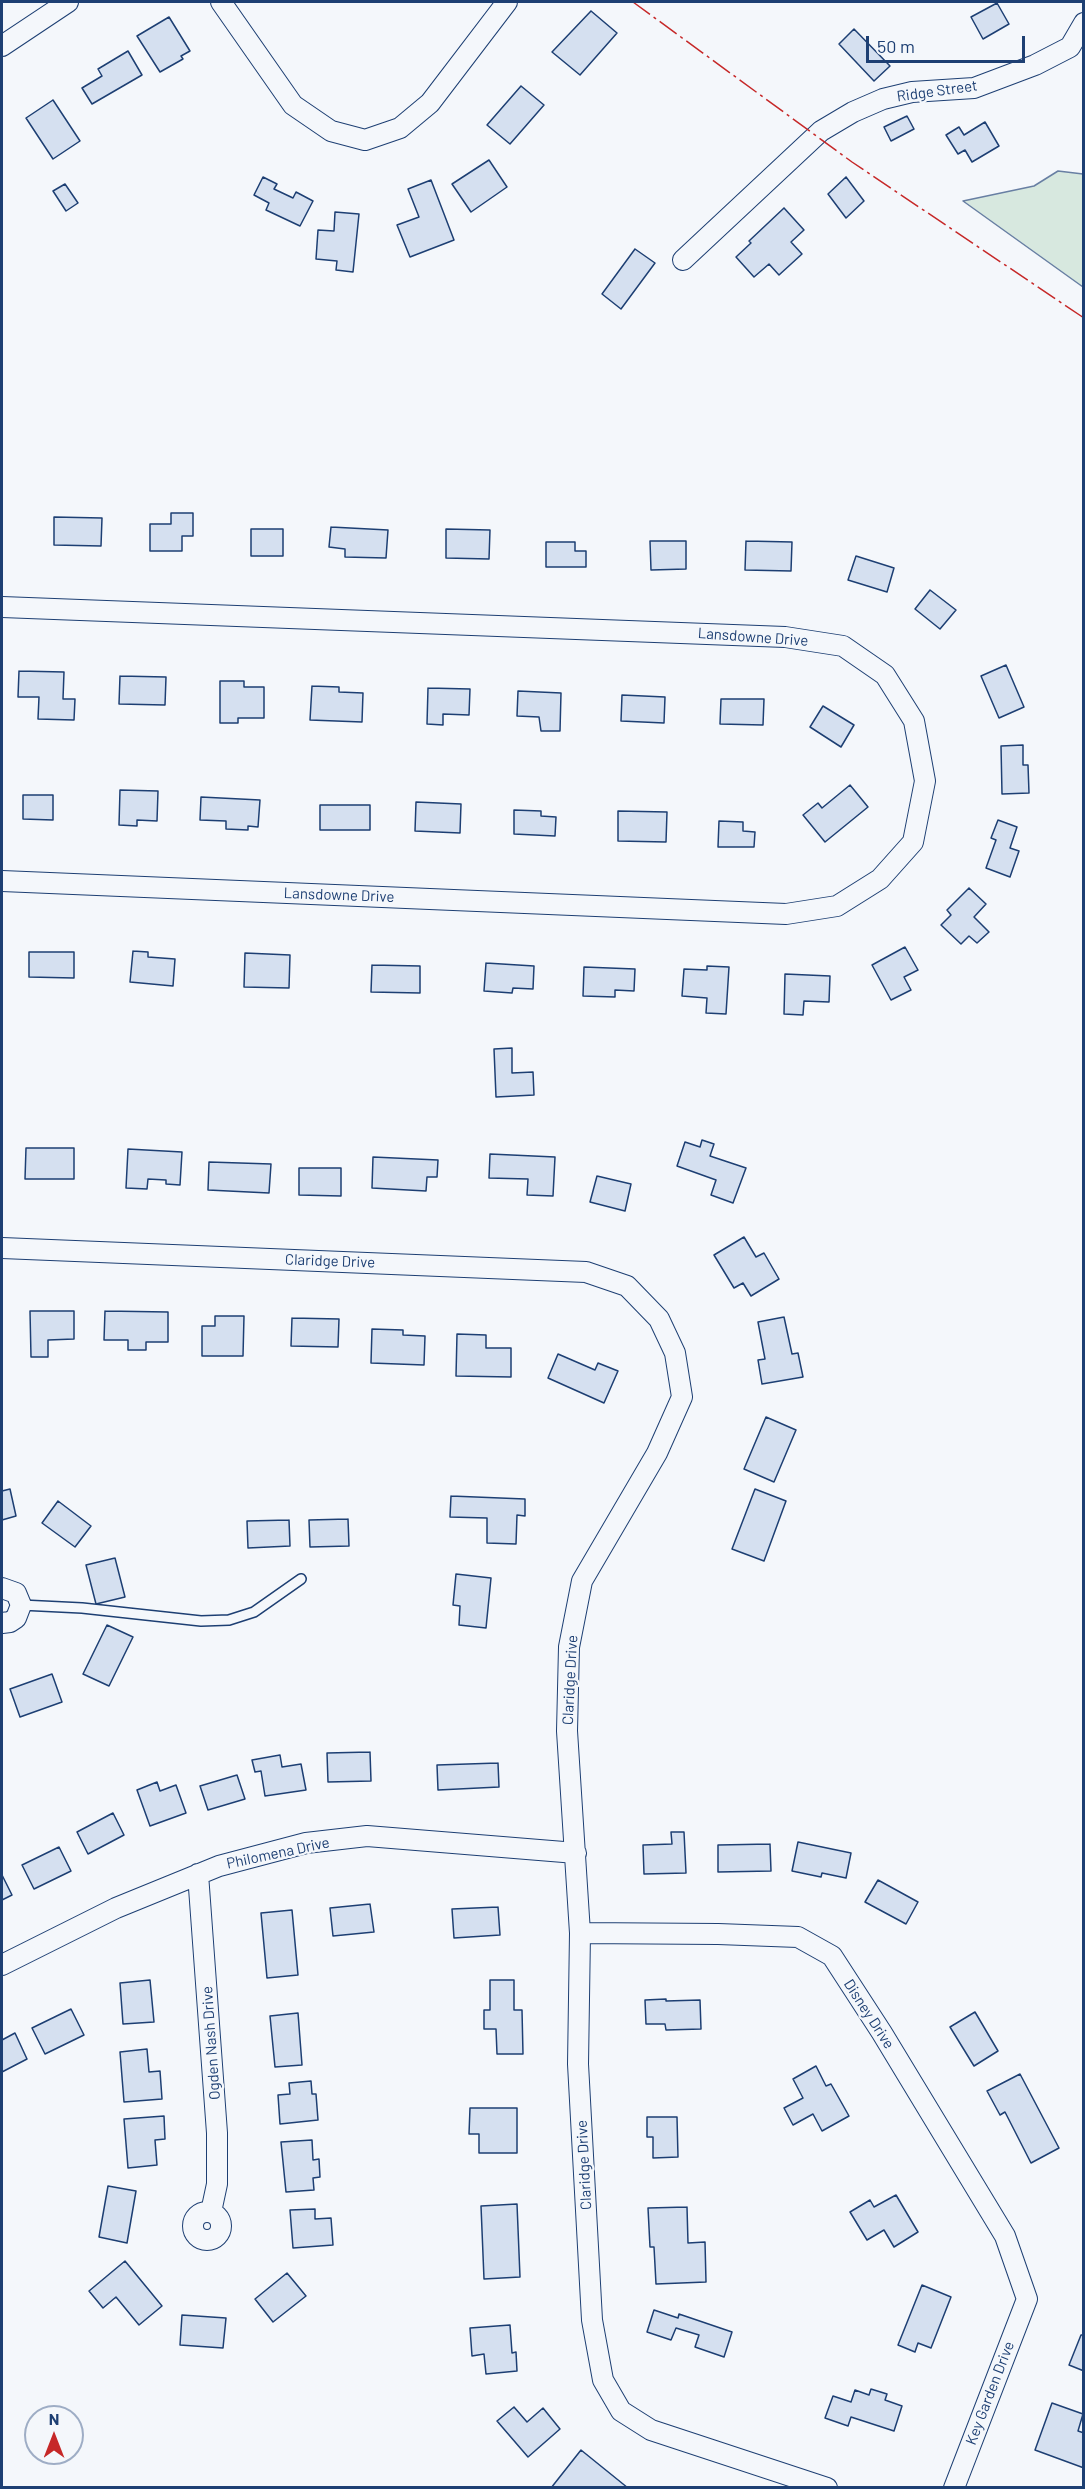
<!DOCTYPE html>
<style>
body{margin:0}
#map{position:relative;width:1085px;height:2489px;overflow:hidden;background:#f4f7fb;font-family:Barlow,sans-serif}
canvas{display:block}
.frame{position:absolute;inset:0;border:3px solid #1d3f73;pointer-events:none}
.north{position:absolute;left:24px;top:2405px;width:60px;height:60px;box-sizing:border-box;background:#f4f7fb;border:2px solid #9eadc5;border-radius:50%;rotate:0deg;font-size:16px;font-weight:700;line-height:24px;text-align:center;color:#1d3f73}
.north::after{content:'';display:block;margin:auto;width:21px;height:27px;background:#c62828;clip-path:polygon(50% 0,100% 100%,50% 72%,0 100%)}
.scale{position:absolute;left:866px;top:36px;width:159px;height:27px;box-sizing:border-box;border:3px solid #1d3f73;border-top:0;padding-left:8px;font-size:18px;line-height:21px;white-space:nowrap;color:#1d3f73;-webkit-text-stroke:4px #f4f7fb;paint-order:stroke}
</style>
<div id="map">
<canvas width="1085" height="2489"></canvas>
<div class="frame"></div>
<div class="north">N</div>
<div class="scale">50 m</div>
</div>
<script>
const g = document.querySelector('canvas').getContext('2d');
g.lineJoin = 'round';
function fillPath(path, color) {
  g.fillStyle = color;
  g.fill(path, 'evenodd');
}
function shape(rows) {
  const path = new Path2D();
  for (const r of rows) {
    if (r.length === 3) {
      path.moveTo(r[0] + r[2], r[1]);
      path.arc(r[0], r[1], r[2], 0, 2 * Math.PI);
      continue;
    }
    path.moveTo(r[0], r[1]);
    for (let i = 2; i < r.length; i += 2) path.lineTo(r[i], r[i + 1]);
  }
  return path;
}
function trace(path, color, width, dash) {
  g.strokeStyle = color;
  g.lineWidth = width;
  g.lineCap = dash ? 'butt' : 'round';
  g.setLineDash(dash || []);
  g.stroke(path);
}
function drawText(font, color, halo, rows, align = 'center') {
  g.font = font + ' Barlow,sans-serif';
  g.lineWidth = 4.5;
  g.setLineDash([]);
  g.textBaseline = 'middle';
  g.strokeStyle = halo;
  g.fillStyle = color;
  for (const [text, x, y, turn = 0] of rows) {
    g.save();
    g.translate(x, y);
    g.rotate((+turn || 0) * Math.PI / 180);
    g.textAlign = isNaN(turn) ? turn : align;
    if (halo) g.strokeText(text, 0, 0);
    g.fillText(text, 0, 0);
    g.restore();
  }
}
const green = shape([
 [1058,171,1083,174,1083,287,963,201,1034,186,1058,171]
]);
fillPath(green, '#d7e8df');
trace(green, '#687fa3', 1.5);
const building = shape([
 [997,3,1009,24,983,39,971,17,997,3],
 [591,11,617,33,580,75,552,52,591,11],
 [169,17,190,51,181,56,183,59,160,72,137,36,169,17],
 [854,29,890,66,874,81,839,44,854,29],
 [128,51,142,75,92,104,82,88,102,76,98,69,128,51],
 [521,86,544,105,510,144,487,125,521,86],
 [53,100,80,141,53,159,26,118,53,100],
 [907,116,914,129,891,141,884,127,907,116],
 [985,122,999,146,972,162,965,150,958,154,946,135,959,127,964,135,985,122],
 [489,160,507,187,471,212,452,184,489,160],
 [263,177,277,184,274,189,293,198,296,192,313,201,300,226,266,210,269,203,254,195,263,177],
 [846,177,864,201,846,218,828,194,846,177],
 [431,180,454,240,410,257,397,225,419,217,408,189,431,180],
 [65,184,78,203,66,211,53,191,65,184],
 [784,208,804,230,791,242,802,254,779,275,769,264,754,277,736,257,751,243,749,241,784,208],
 [335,212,359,214,353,272,336,270,337,261,316,259,318,230,334,231,335,212],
 [635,249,655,263,621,309,602,294,635,249],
 [171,513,193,513,193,536,182,536,182,551,150,551,150,524,171,524,171,513],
 [54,517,102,518,101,546,54,545,54,517],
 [331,527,388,530,386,558,345,557,345,549,329,547,331,527],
 [251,529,283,529,283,556,251,556,251,529],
 [446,529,490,530,489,559,446,558,446,529],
 [650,541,686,541,686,569,651,570,650,541],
 [746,541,792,542,791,571,745,570,746,541],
 [546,542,575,542,575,551,586,551,586,567,546,567,546,542],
 [856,556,894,568,887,592,848,580,856,556],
 [930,590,956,610,940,629,915,609,930,590],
 [1006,665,1024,707,999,718,981,676,1006,665],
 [19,671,64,672,63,699,75,699,74,720,38,719,39,697,18,697,19,671],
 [120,676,166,677,165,705,119,704,120,676],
 [220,681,244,681,244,687,264,687,264,718,238,718,238,723,220,723,220,681],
 [312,686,339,687,339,692,363,693,362,722,310,720,312,686],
 [428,688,470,689,469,715,443,714,443,725,427,724,428,688],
 [518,691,561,693,560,731,541,731,539,717,517,716,518,691],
 [622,695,665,697,664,723,621,721,622,695],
 [721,699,764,699,763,725,720,724,721,699],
 [823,706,854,725,841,747,810,727,823,706],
 [1023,745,1023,765,1028,765,1029,793,1002,794,1001,746,1023,745],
 [850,785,868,807,825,842,803,815,818,803,822,808,850,785],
 [120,790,158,791,157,821,137,820,137,826,119,825,120,790],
 [23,795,53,795,53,820,23,819,23,795],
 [201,797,260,800,258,827,248,826,248,830,226,829,226,821,200,820,201,797],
 [416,802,461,804,460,833,415,831,416,802],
 [320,805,370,805,370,830,320,830,320,805],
 [514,810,541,811,541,816,556,817,555,836,514,834,514,810],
 [618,811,667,812,666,842,618,841,618,811],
 [998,820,1017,827,1010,848,1019,851,1010,877,986,868,996,840,991,838,998,820],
 [719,821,743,822,743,831,755,832,754,847,718,847,719,821],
 [969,888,986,904,974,917,989,932,977,943,969,936,961,944,941,925,951,915,947,910,969,888],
 [905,947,918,970,904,977,911,990,891,1000,872,965,905,947],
 [133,951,148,952,148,957,175,959,173,986,130,982,133,951],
 [29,952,74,952,74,978,29,977,29,952],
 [245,953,290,955,289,988,244,987,245,953],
 [486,963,534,966,533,989,513,988,512,993,484,991,486,963],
 [372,965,420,966,420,993,371,992,372,965],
 [707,966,729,967,726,1014,706,1013,707,998,682,996,684,969,707,970,707,966],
 [584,967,635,969,634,991,615,990,615,997,583,996,584,967],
 [785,974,830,976,829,1002,804,1001,803,1015,784,1014,785,974],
 [512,1048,512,1073,533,1072,534,1095,496,1097,494,1049,512,1048],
 [702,1140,714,1144,710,1156,746,1168,733,1203,711,1195,716,1180,677,1166,685,1142,700,1147,702,1140],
 [26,1148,74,1148,74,1179,25,1179,26,1148],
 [128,1149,182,1152,180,1185,166,1184,166,1180,148,1179,147,1189,126,1188,128,1149],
 [490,1154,555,1157,553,1196,527,1195,528,1179,489,1178,490,1154],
 [373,1157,438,1160,437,1177,427,1177,426,1191,372,1188,373,1157],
 [209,1162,271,1164,269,1193,208,1190,209,1162],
 [299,1168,341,1168,341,1196,299,1195,299,1168],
 [597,1176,631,1184,625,1211,590,1202,597,1176],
 [744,1237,756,1257,764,1253,779,1279,751,1296,743,1283,734,1288,714,1255,744,1237],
 [30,1311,74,1311,74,1339,48,1340,48,1357,31,1357,30,1311],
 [105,1311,168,1312,168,1342,146,1342,146,1350,128,1350,128,1340,104,1340,105,1311],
 [215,1316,244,1316,243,1356,202,1356,202,1326,215,1326,215,1316],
 [784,1317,792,1354,798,1353,803,1377,762,1384,758,1360,765,1359,758,1322,784,1317],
 [292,1318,339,1319,338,1347,291,1346,292,1318],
 [372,1329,403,1330,403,1335,425,1336,424,1365,371,1363,372,1329],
 [457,1334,486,1335,486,1348,511,1348,511,1377,456,1376,457,1334],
 [558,1354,595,1370,598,1363,618,1371,604,1403,548,1378,558,1354],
 [766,1417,796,1430,774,1482,744,1469,766,1417],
 [10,1489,16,1516,2,1520,2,1491,10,1489],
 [755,1489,786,1501,764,1561,732,1549,755,1489],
 [451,1496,525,1499,525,1516,517,1515,516,1544,487,1543,487,1518,450,1517,451,1496],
 [58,1501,91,1526,75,1547,42,1523,58,1501],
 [348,1519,349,1546,310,1547,309,1520,348,1519],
 [289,1520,290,1546,248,1548,247,1521,289,1520],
 [115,1558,125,1597,96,1604,86,1565,115,1558],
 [456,1574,491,1578,486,1628,459,1625,460,1606,453,1605,456,1574],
 [107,1625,133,1637,109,1686,83,1674,107,1625],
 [52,1674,62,1702,20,1717,10,1689,52,1674],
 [370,1752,371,1781,328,1782,327,1753,370,1752],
 [280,1755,282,1767,301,1764,306,1790,265,1796,261,1771,255,1772,252,1760,280,1755],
 [498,1763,499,1787,438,1790,437,1765,498,1763],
 [237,1775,245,1799,208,1810,200,1786,237,1775],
 [157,1782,160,1791,176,1785,186,1813,150,1826,137,1790,157,1782],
 [113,1813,124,1835,88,1854,77,1832,113,1813],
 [671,1832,684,1832,686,1873,644,1874,643,1845,672,1844,671,1832],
 [798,1842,851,1853,846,1878,822,1873,821,1877,792,1871,798,1842],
 [770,1844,771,1871,718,1872,718,1845,770,1844],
 [59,1847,71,1871,34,1889,22,1865,59,1847],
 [2,1875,12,1895,2,1900,2,1875],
 [878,1880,918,1902,906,1924,865,1902,878,1880],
 [370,1904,374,1932,333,1936,330,1908,370,1904],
 [498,1907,500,1935,454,1938,452,1909,498,1907],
 [292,1910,298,1975,267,1978,261,1913,292,1910],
 [150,1980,154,2022,123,2024,120,1983,150,1980],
 [490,1980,514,1980,514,2010,522,2010,523,2054,497,2054,496,2029,484,2029,484,2010,490,2010,490,1980],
 [666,1999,666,2001,700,2000,701,2029,666,2030,665,2024,646,2024,645,2000,666,1999],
 [71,2009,84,2035,45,2054,32,2028,71,2009],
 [975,2012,998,2051,974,2066,950,2027,975,2012],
 [298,2013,302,2065,275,2067,270,2016,298,2013],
 [15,2033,27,2059,2,2072,2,2040,15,2033],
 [147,2049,149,2072,160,2071,162,2099,124,2102,120,2052,147,2049],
 [816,2066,826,2086,831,2084,849,2116,822,2131,813,2114,793,2125,784,2108,803,2098,793,2079,816,2066],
 [1020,2074,1059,2148,1031,2163,1005,2112,1000,2115,987,2091,1020,2074],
 [311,2081,312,2094,316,2094,318,2120,280,2124,278,2095,290,2094,289,2083,311,2081],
 [470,2108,517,2108,517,2153,479,2153,479,2134,469,2134,470,2108],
 [164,2116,165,2139,155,2140,157,2165,128,2168,124,2119,164,2116],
 [647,2117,677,2117,678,2157,653,2158,653,2137,647,2137,647,2117],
 [312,2140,313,2160,319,2159,320,2177,313,2178,314,2190,286,2192,281,2142,312,2140],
 [108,2186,136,2191,127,2243,99,2237,108,2186],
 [896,2195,918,2232,894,2247,884,2230,867,2240,850,2212,870,2200,874,2207,896,2195],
 [517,2204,520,2277,484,2279,481,2206,517,2204],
 [687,2207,688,2243,705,2242,706,2282,656,2284,654,2247,650,2247,648,2208,687,2207],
 [315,2209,315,2219,331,2218,333,2245,293,2248,290,2210,315,2209],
 [125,2261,162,2306,139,2325,116,2297,103,2308,89,2291,125,2261],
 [287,2273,306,2296,273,2322,255,2299,287,2273],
 [922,2285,951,2297,931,2348,918,2343,915,2352,898,2345,922,2285],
 [654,2310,678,2318,679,2314,732,2332,724,2357,695,2347,699,2335,676,2328,671,2340,647,2332,654,2310],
 [182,2315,226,2318,223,2348,180,2345,182,2315],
 [510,2325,512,2353,516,2352,517,2371,486,2374,484,2354,472,2356,470,2328,510,2325],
 [1081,2335,1084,2335,1084,2371,1069,2365,1081,2335],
 [871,2389,887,2394,885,2400,902,2406,894,2431,851,2417,848,2426,825,2418,833,2396,851,2402,855,2390,869,2395,871,2389],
 [1052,2403,1083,2414,1078,2431,1084,2433,1084,2468,1035,2450,1052,2403],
 [514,2407,527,2422,543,2408,560,2429,528,2457,497,2421,514,2407],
 [581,2450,628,2488,551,2488,581,2450]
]);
fillPath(building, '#d5e0f0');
trace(building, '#1d3f73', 1.5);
const service = shape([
 [21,1605,82,1608,201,1621,229,1620,254,1612,301,1579]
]);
const minor = shape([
 [221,2,293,105,331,131,365,140,400,128,430,103,507,2],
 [2,46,68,2],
 [683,260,821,131,853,112,883,99,912,92,974,88,1035,65,1070,47,1084,23],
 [2,607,785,637,843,646,885,675,914,721,925,781,913,842,880,879,837,906,786,914,2,881],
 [2,1248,586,1272,627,1286,659,1319,675,1353,682,1397,657,1453,582,1581,569,1647,567,1731,580,1933,578,2064,592,2320,603,2380,621,2411,651,2430,827,2488],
 [2,1588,16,1593,21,1605,16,1618,10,1622,2,1623],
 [198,1874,217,2133,217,2184,211,2212],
 [580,1933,718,1934,798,1937,832,1956,882,2033,1005,2236,1027,2299,954,2488],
 [2,1965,116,1908,219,1866,306,1843,367,1836,576,1853],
 [207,2226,14]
]);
trace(service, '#1d3f73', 12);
trace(minor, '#1d3f73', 22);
trace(service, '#f4f7fb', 9);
trace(minor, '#f4f7fb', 20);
trace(shape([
 [633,2,852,162,1084,318]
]), '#c62828', 1.5, [21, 4.5, 3, 4.5]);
drawText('15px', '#1d3f73', '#f4f7fb', [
 ["Ridge Street",937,91,-8],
 ["Lansdowne Drive",753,637,4],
 ["Lansdowne Drive",339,895,2],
 ["Claridge Drive",330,1261,2],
 ["Claridge Drive",570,1680,-87],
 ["Philomena Drive",278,1853,-12],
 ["Disney Drive",869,2014,57],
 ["Ogden Nash Drive",211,2043,-94],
 ["Claridge Drive",584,2165,-93],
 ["Key Garden Drive",990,2393,-69]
]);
</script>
